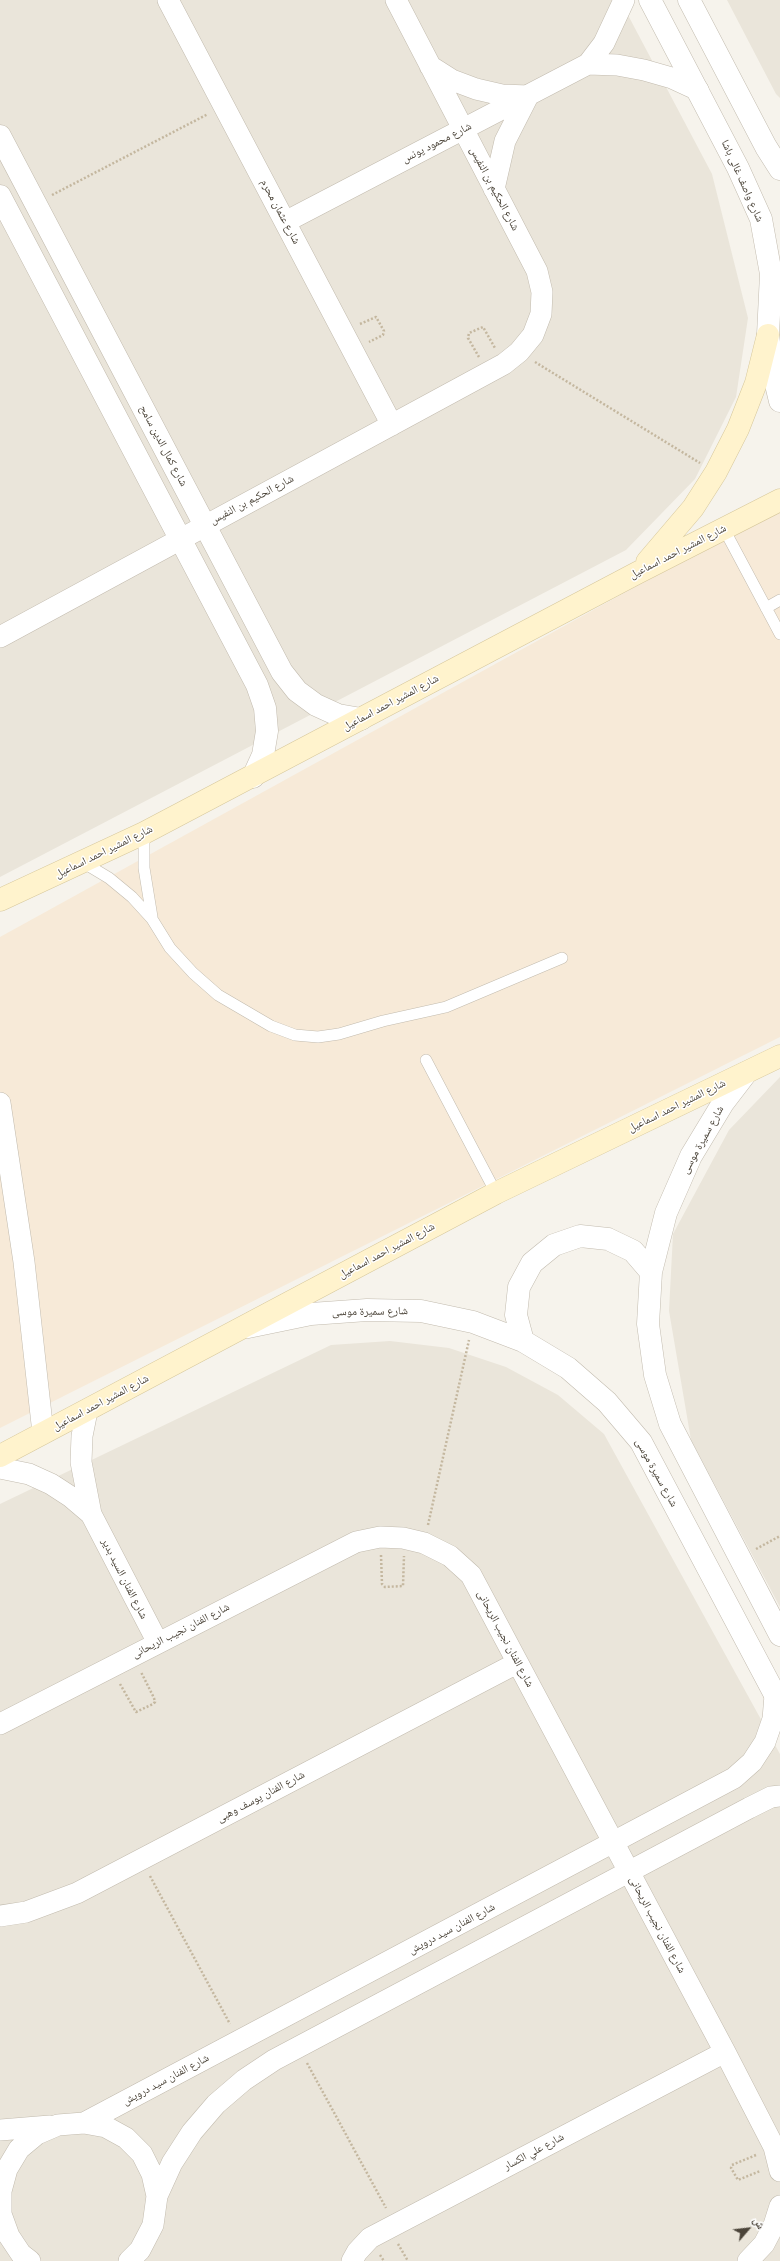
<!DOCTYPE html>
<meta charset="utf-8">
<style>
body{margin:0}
#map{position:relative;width:780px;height:2261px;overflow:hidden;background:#f6f3ec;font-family:Roboto,"Noto Naskh Arabic",sans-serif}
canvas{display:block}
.north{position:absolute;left:728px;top:2209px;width:40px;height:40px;-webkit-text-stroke:3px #fff;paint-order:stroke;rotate:62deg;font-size:11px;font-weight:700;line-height:16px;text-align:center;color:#4b4439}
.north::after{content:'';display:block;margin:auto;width:14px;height:18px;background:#4b4439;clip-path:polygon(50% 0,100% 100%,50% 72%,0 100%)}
</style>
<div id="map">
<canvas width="780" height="2261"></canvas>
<div class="north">ش</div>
</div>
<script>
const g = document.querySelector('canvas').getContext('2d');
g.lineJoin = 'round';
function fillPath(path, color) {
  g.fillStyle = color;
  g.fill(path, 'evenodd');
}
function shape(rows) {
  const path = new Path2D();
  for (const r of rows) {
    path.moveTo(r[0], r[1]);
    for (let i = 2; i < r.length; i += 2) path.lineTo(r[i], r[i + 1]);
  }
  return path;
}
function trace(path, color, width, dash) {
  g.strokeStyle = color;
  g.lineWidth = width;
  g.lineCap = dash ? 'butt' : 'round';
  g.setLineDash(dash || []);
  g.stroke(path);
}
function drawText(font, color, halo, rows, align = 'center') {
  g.font = font + ' Roboto,"Noto Naskh Arabic",sans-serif';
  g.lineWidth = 3;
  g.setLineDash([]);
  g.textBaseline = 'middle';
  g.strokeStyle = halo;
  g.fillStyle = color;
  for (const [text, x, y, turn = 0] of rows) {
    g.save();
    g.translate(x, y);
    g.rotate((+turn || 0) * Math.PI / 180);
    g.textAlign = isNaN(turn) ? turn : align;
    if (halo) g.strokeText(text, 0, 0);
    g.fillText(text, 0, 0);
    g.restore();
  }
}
fillPath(shape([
 [0,0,620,0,712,174,748,318,736,397,695,479,626,550,0,877],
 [727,0,780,0,780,98,776,94],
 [780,1077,780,1607,691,1440,669,1311,673,1234,729,1130],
 [390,1341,449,1348,506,1367,558,1395,604,1434,780,1754,780,2261,0,2261,0,1504,331,1345]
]), '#eae5da');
fillPath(shape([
 [780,510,780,1037,0,1428,0,937,693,555]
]), '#f7ead8');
const service = shape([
 [724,529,780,634],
 [766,608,780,600],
 [144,833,144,868,152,917],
 [84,863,109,878,132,897,152,919,170,948,193,973,218,995,271,1026,295,1035,318,1037,339,1034,383,1021,446,1007,562,958],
 [426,1060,496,1193]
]);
const minor = shape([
 [168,0,392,425],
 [588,64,617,65,644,70,672,78,698,90],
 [430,66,452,80,476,89,502,95,528,96,505,141,494,189],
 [285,222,588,64,604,43,624,0],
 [0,637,504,364,519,352,533,335,541,314,542,292,537,271,396,0],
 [0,1103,24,1262,43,1433],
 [87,1411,82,1436,81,1462,91,1514,158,1643],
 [0,1468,29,1474,51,1484,71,1497,91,1514],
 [0,1724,356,1542,380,1537,403,1538,424,1543,450,1556,471,1575,725,2052,774,2147,780,2171],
 [0,1916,26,1912,77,1893,517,1663],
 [84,2123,734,1778,752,1762,765,1742,773,1719,775,1695],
 [0,2130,50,2126],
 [157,2196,172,2163,192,2132,216,2104,244,2080,274,2060,749,1808,771,1797,780,1796],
 [30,2261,21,2254,9,2236,1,2214,1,2191,7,2169,19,2149,37,2134,58,2125,84,2123,106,2127,126,2138,142,2154,152,2174,157,2196,153,2225,140,2250,129,2261],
 [352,2261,357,2252,370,2238,725,2052],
 [748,2261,764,2244,774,2225,780,2206]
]);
const tertiary = shape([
 [650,0,738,168,761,219,771,274,768,335,773,372,780,401],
 [689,0,766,147,780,169],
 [0,136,282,672,297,691,316,705,338,715,361,719],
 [0,196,257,685,265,708,267,731,263,755,253,777],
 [746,1073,723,1103,691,1156,666,1213,651,1272,648,1324,655,1375,670,1424,780,1635],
 [248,1327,311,1314,367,1310,421,1311,473,1322,523,1341,568,1368,607,1402,641,1442,780,1704],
 [523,1341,516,1315,519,1287,532,1263,554,1245,580,1236,608,1239,633,1251,651,1272]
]);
const secondary = shape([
 [647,562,693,508,716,472,738,429,756,383,768,335],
 [0,900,144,833,637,573,780,500],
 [0,1456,496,1193,780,1056]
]);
trace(service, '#c2bbae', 12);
trace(minor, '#c2bbae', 22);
trace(tertiary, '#c2bbae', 23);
trace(secondary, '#d6c79b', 23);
trace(shape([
 [52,195,208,114],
 [360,324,376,317,384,331,383,335,369,342],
 [479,357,468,338,469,333,483,327,495,348],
 [535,362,700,463],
 [428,1525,469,1340],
 [756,1549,780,1536],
 [381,1555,382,1584,385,1587,403,1586,404,1556],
 [120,1684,136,1712,153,1704,155,1702,154,1698,141,1672],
 [150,1876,230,2024],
 [307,2063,386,2208],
 [756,2155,732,2165,731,2168,738,2180,760,2171],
 [398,2244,408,2261],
 [380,2255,384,2261]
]), '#c4b79f', 2.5, [2, 2]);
trace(service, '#fff', 11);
trace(minor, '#fff', 21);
trace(tertiary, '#fff', 22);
trace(secondary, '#fff3cd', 22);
drawText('11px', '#4b4439', '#fff', [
 ["شارع محمود يونس",437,143,-27],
 ["شارع واصف غالى باشا",742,181,66],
 ["شارع الحكيم بن النفيس",494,189,62],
 ["شارع عثمان محرم",280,212,62],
 ["شارع كمال الدين سامح",163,446,62],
 ["شارع الحكيم بن النفيس",252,500,-28],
 ["شارع المشير احمد اسماعيل",678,552,-27],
 ["شارع المشير احمد اسماعيل",391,703,-28],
 ["شارع المشير احمد اسماعيل",104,852,-26],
 ["شارع المشير احمد اسماعيل",677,1106,-26],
 ["شارع سميرة موسى",703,1140,-61],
 ["شارع المشير احمد اسماعيل",387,1251,-28],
 ["شارع سميرة موسى",370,1312,-1],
 ["شارع المشير احمد اسماعيل",101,1403,-28],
 ["شارع سميرة موسى",656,1473,61],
 ["شارع الفنان السيد بدير",124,1579,63],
 ["شارع الفنان نجيب الريحانى",181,1631,-27],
 ["شارع الفنان نجيب الريحانى",505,1639,62],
 ["شارع الفنان يوسف وهبى",261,1797,-28],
 ["شارع الفنان نجيب الريحانى",657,1925,62],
 ["شارع الفنان سيد درويش",452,1929,-28],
 ["شارع الفنان سيد درويش",166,2080,-28],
 ["شارع علي الكسار",534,2152,-28]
]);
</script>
